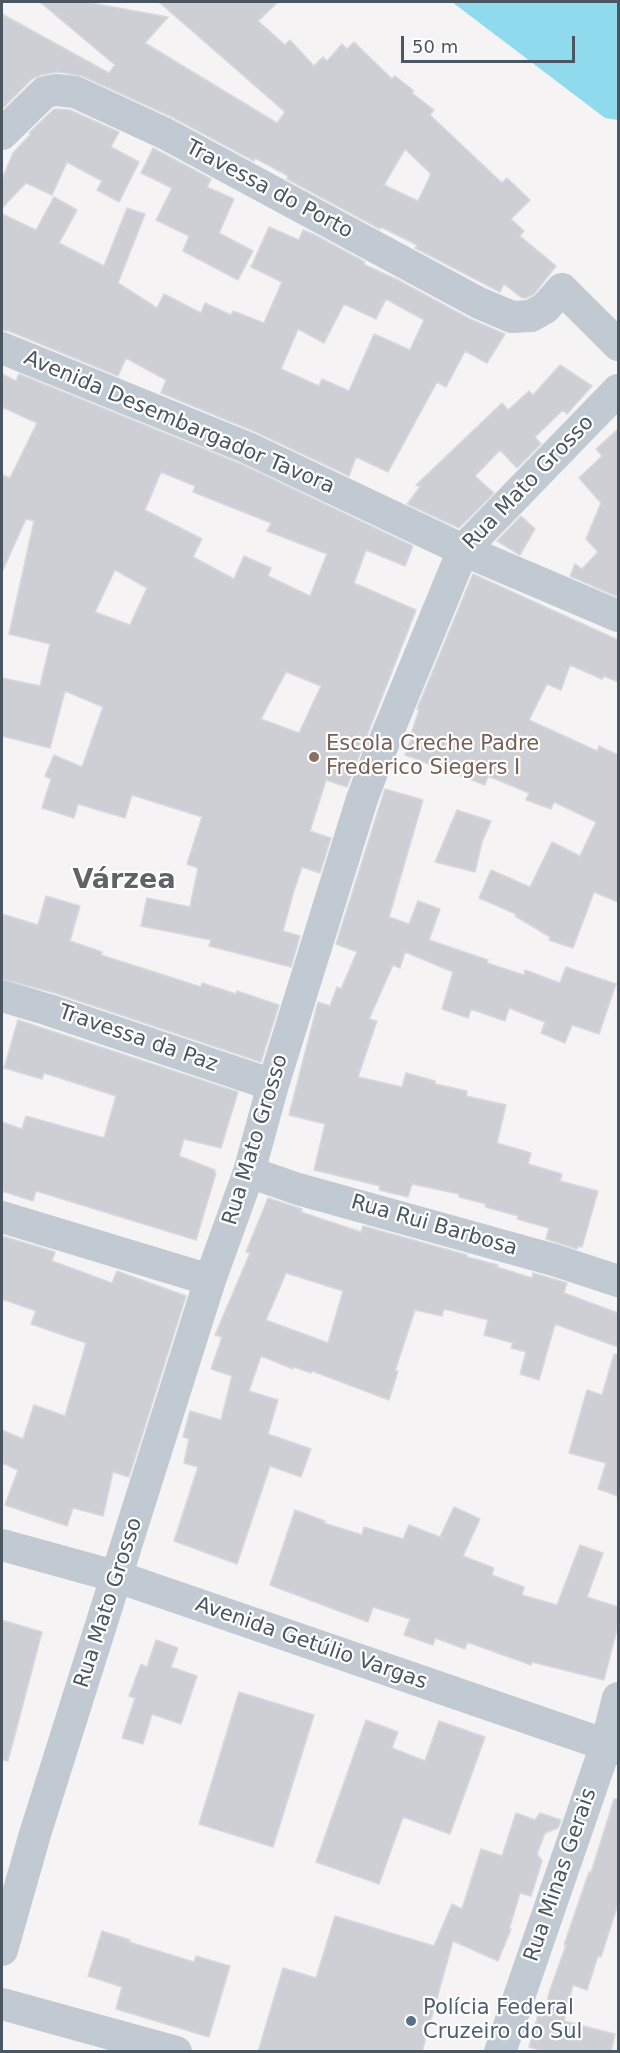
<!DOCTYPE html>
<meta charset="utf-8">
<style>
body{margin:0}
#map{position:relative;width:620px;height:2053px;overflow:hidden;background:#f5f3f3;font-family:"DejaVu Sans",sans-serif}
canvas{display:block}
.frame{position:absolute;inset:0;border:3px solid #4a5661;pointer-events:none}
.scale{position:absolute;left:401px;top:36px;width:174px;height:27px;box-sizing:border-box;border:3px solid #4a5661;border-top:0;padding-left:8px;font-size:18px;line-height:21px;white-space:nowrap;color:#4a5661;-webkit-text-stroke:4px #fff;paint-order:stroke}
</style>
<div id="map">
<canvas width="620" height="2053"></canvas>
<div class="frame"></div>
<div class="scale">50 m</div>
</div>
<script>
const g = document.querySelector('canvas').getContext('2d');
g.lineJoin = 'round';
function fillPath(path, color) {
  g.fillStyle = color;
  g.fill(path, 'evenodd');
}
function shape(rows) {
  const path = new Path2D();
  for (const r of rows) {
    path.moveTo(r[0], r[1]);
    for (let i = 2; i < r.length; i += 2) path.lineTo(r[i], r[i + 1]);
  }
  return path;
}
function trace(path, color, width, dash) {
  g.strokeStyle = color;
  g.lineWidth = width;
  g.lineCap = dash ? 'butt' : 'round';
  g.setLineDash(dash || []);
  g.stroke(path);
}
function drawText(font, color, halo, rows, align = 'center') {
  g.font = font + ' "DejaVu Sans",sans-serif';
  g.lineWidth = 4.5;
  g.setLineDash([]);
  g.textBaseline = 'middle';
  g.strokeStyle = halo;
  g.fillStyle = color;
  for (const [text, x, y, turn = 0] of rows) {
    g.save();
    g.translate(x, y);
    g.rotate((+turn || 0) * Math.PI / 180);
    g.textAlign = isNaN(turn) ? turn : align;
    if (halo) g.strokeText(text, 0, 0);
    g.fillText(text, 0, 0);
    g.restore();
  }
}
fillPath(shape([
 [452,2,618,2,618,120,605,118]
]), '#90daee');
const building = shape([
 [40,2,86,2,168,17,145,43,277,123,285,112,159,2,278,2,258,21,285,45,290,40,314,66,323,57,327,61,342,44,347,49,354,42,392,79,395,76,414,91,412,93,434,110,430,115,502,183,507,178,530,200,511,219,524,231,520,236,556,266,534,294,526,298,522,298,504,284,500,292,415,248,417,245,381,227,380,229,287,179,288,176,255,158,254,161,172,117,82,76,58,72,41,75,32,79,2,109,2,14,109,73,115,65,40,2],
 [405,149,431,174,418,201,384,185,405,149],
 [54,109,70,110,119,132,111,147,139,162,119,202,97,190,102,181,67,162,52,195,26,183,2,208,2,179,13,153,31,134,29,133,54,109],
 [153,148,211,179,207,187,234,199,219,233,253,251,238,280,183,251,189,236,156,220,172,188,141,173,153,148],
 [54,197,77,210,59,243,104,266,127,208,145,214,118,283,157,308,164,294,201,313,205,303,231,315,233,311,264,323,282,282,251,267,269,227,299,240,303,230,315,235,365,262,363,264,398,280,470,319,505,334,487,363,465,351,446,387,437,382,388,472,356,457,349,476,256,432,161,393,166,380,126,358,118,376,9,331,2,330,2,214,36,230,54,197],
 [386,299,424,320,410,350,374,334,349,391,322,379,319,386,281,369,298,329,324,343,344,304,376,319,386,299],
 [560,365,592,386,567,414,563,410,535,437,541,444,517,468,500,450,475,476,494,493,459,528,407,504,420,487,416,485,502,403,508,410,529,391,533,395,560,365],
 [2,374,16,381,19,374,241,464,413,546,405,566,366,550,354,583,416,610,347,787,326,780,310,831,331,838,320,873,302,867,293,894,283,931,300,936,291,967,209,946,211,940,141,926,147,898,190,907,198,868,187,864,202,817,132,795,125,818,78,804,74,818,42,808,51,779,45,776,54,755,82,767,103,707,65,691,50,748,2,736,2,678,40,686,50,644,9,634,34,521,26,519,2,572,2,475,10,478,37,423,2,407,2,374],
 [161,472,195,486,193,492,271,523,267,531,327,554,310,596,268,576,271,568,244,556,234,579,193,557,202,539,145,510,161,472],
 [115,570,147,588,130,625,95,612,115,570],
 [286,672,321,686,299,733,261,719,286,672],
 [618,429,618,597,570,576,575,564,582,569,598,552,586,539,601,503,579,478,602,456,596,449,618,429],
 [521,516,535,529,520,555,497,541,521,516],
 [473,574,618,640,618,682,604,676,602,679,570,665,561,690,547,684,529,720,597,751,599,746,618,755,618,902,594,892,573,948,549,940,550,937,515,916,516,914,479,898,491,870,530,887,552,842,580,856,596,822,554,802,551,809,526,800,529,793,488,776,485,785,405,755,413,734,411,734,419,710,417,709,473,574],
 [385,789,423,800,389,917,409,924,418,901,440,909,429,940,488,960,487,963,524,975,525,970,560,983,566,967,616,984,599,1034,572,1025,565,1043,541,1033,545,1022,509,1008,505,1021,471,1009,468,1018,442,1009,453,972,405,952,400,968,393,965,369,1019,377,1021,358,1077,402,1087,406,1073,435,1081,435,1084,467,1091,466,1096,506,1105,497,1143,531,1153,528,1164,562,1174,560,1181,598,1191,582,1247,578,1246,577,1249,546,1239,549,1228,517,1219,518,1216,485,1207,486,1204,459,1197,459,1194,412,1184,408,1197,379,1190,380,1186,314,1170,325,1124,289,1115,318,1002,330,1006,337,987,341,989,357,952,336,944,385,789],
 [457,810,491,821,482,842,475,872,435,862,457,810],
 [46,896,80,906,70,941,102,952,101,955,201,987,202,983,236,994,237,991,279,1005,261,1062,55,993,2,979,2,914,38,925,46,896],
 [18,1020,238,1092,221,1148,184,1139,179,1156,215,1170,214,1172,216,1173,196,1240,36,1191,33,1201,2,1191,2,1122,22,1129,26,1116,104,1138,116,1096,44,1073,42,1079,4,1068,18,1020],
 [268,1198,302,1209,301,1212,361,1232,363,1226,467,1255,467,1257,498,1265,497,1267,532,1278,533,1273,567,1283,564,1293,618,1313,618,1347,555,1324,539,1380,520,1374,526,1352,511,1348,513,1343,484,1335,488,1320,444,1309,442,1316,415,1310,395,1371,398,1371,389,1400,312,1371,311,1373,294,1367,293,1369,261,1356,249,1391,278,1400,268,1434,311,1449,301,1477,270,1466,237,1564,174,1541,198,1467,184,1463,189,1439,183,1437,190,1411,221,1420,232,1376,211,1369,222,1337,215,1335,250,1253,246,1252,268,1198],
 [286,1273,343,1291,328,1343,266,1320,286,1273],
 [2,1236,55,1252,52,1261,112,1283,117,1271,186,1296,129,1477,113,1472,103,1516,73,1508,67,1526,5,1505,18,1470,2,1463,2,1430,23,1439,34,1405,65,1416,86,1343,31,1324,36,1311,2,1299,2,1236],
 [614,1354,618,1355,618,1496,598,1489,606,1463,569,1453,587,1390,602,1395,614,1354],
 [454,1507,480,1519,463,1556,494,1568,492,1575,524,1587,522,1595,557,1605,580,1545,603,1553,587,1597,618,1607,618,1625,604,1680,532,1662,531,1665,467,1642,465,1649,435,1638,433,1645,404,1635,410,1619,373,1607,368,1622,270,1585,295,1510,325,1521,324,1523,362,1535,364,1527,403,1539,409,1525,440,1537,454,1507],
 [2,1620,42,1632,8,1761,2,1760,2,1620],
 [156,1640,178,1648,171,1667,197,1676,181,1724,152,1714,143,1744,122,1738,135,1698,129,1696,141,1664,147,1667,156,1640],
 [239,1692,314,1715,273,1847,199,1824,239,1692],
 [366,1720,398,1732,392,1748,425,1761,439,1721,485,1737,450,1834,403,1817,379,1884,316,1862,366,1720],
 [614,1799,618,1799,618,1904,601,1957,598,1956,587,1990,573,1985,564,2021,615,2034,611,2052,546,2052,529,2047,538,2015,543,2016,550,1990,566,1945,564,1945,589,1872,591,1873,614,1799],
 [516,1813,535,1820,540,1813,561,1820,558,1828,545,1833,537,1854,542,1861,531,1896,520,1893,509,1929,511,1929,498,1961,453,1941,422,2052,258,2052,283,1968,316,1978,335,1916,434,1946,452,1904,462,1909,481,1849,502,1856,516,1813],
 [102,1931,130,1940,129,1942,194,1962,196,1956,230,1966,209,2037,116,2009,122,1987,88,1976,102,1931]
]);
fillPath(building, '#cdcfd5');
trace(building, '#d7d9de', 1.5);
trace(shape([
 [2,134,45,92,56,90,75,92,164,133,479,303,512,317,531,316,545,308,562,289,618,345],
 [2,348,248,448,463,550,618,616],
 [2,996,49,1010,273,1085],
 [249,1172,298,1189,554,1260,618,1281],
 [2,1217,210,1280],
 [2,1545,118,1577,618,1749],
 [2,1950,35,1834,210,1280,249,1172,273,1085,362,799,377,759,463,550,618,390],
 [2,2004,176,2052],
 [500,2052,606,1745,618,1698]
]), '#c1cad2', 32);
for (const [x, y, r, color] of [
 [314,757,6,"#8d6e63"],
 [411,2021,6,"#5c6f8a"]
]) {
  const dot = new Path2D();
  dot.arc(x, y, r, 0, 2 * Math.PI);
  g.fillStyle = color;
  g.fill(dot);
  trace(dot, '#fff', 2);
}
drawText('21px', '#4a5661', '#fff', [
 ["Travessa do Porto",269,190,28],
 ["Avenida Desembargador Tavora",179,423,23],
 ["Rua Mato Grosso",529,483,-46],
 ["Travessa da Paz",138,1039,19],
 ["Rua Mato Grosso",256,1140,-73],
 ["Rua Rui Barbosa",434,1226,16],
 ["Rua Mato Grosso",109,1603,-72],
 ["Avenida Getúlio Vargas",311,1644,19],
 ["Rua Minas Gerais",561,1875,-71]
]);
drawText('21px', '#785e54', '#fff', [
 ["Escola Creche Padre",326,745],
 ["Frederico Siegers I",326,769]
], 'left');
drawText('21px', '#4e5e75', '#fff', [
 ["Polícia Federal",423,2009],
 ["Cruzeiro do Sul",423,2033]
], 'left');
drawText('bold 27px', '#5f6368', '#fff', [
 ["Várzea",124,881]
]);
</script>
